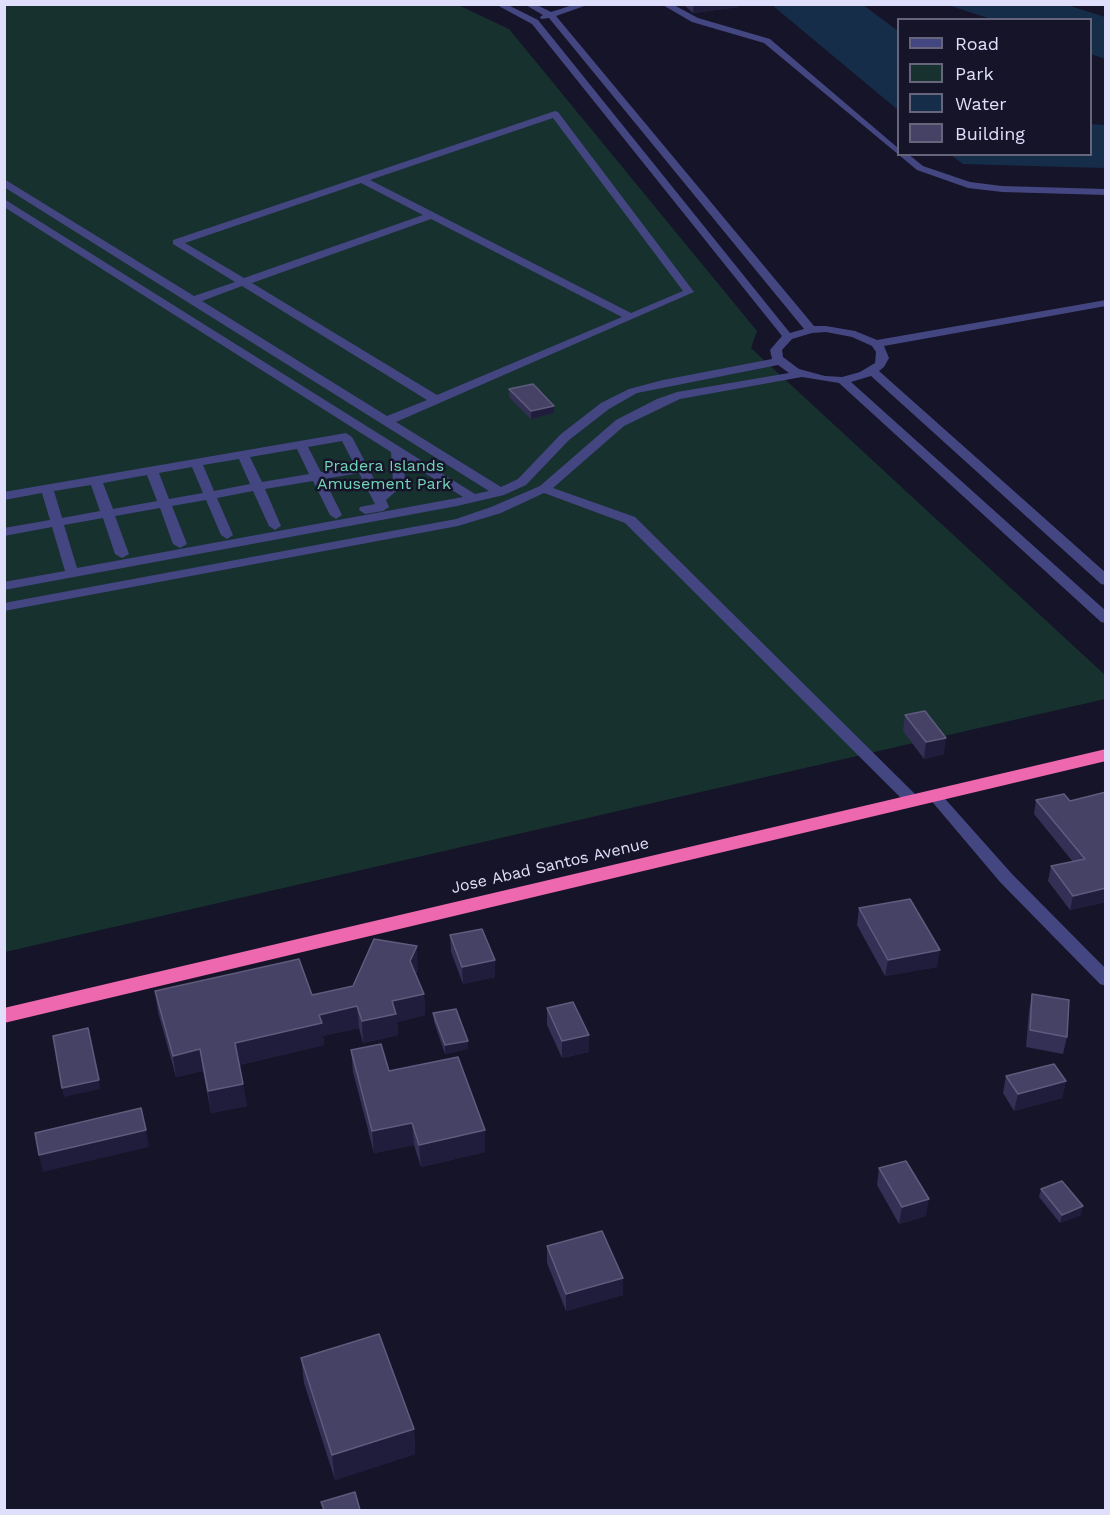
<!DOCTYPE html>
<style>
body{margin:0}
#map{position:relative;width:1110px;height:1515px;overflow:hidden;background:#161428;font-family:"Work Sans",sans-serif}
canvas{display:block}
.frame{position:absolute;inset:0;border:6px solid #e0dffb;pointer-events:none}
.legend{position:absolute;left:897px;top:18px;width:195px;height:138px;box-sizing:border-box;background:#161428;border:2px solid #67657c;margin:0;padding:8px 10px;list-style:none;font-size:18px;color:#e0dffb}
.legend li{display:flex;align-items:center;gap:12px;height:30px}
.legend b{width:30px;border:2px solid #67657c}
</style>
<div id="map">
<canvas width="1110" height="1515"></canvas>
<div class="frame"></div>
<ul class="legend">
<li><b style="height:8px;background:#444681"></b>Road</li>
<li><b style="height:16px;background:#17312f"></b>Park</li>
<li><b style="height:16px;background:#162d4a"></b>Water</li>
<li><b style="height:16px;background:#464266"></b>Building</li>
</ul>
</div>
<script>
const g = document.querySelector('canvas').getContext('2d');
g.lineJoin = 'round';
function fillPath(path, color) {
  g.fillStyle = color;
  g.fill(path, 'evenodd');
}
function shape(rows) {
  const path = new Path2D();
  for (const r of rows) {
    path.moveTo(r[0], r[1]);
    for (let i = 2; i < r.length; i += 2) path.lineTo(r[i], r[i + 1]);
  }
  return path;
}
function trace(path, color, width, dash) {
  g.strokeStyle = color;
  g.lineWidth = width;
  g.lineCap = dash ? 'butt' : 'round';
  g.setLineDash(dash || []);
  g.stroke(path);
}
function drawText(font, color, halo, rows, align = 'center') {
  g.font = font + ' "Work Sans",sans-serif';
  g.lineWidth = 5;
  g.setLineDash([]);
  g.textBaseline = 'middle';
  g.strokeStyle = halo;
  g.fillStyle = color;
  for (const [text, x, y, turn = 0] of rows) {
    g.save();
    g.translate(x, y);
    g.rotate((+turn || 0) * Math.PI / 180);
    g.textAlign = isNaN(turn) ? turn : align;
    if (halo) g.strokeText(text, 0, 0);
    g.fillText(text, 0, 0);
    g.restore();
  }
}
fillPath(shape([
 [456,4,509,29,757,331,751,348,1105,675,1105,699,5,952,4,5]
]), '#17312f');
fillPath(shape([
 [772,5,863,5,898,31,898,110],
 [948,5,1067,5,1105,17,1105,59,1091,54,1090,20,991,19],
 [1091,124,1105,125,1105,168,963,164,951,155,1090,154]
]), '#162d4a');
fillPath(shape([
 [495,4,506,4,538,20,790,333,804,329,549,18,541,19,540,17,543,15,524,4,535,4,551,12,576,4,590,4,556,16,814,326,826,326,855,331,877,340,1106,300,1106,306,884,346,889,358,884,367,879,371,1106,573,1106,585,1101,584,871,376,851,382,1106,611,1106,623,1101,622,839,383,802,377,680,399,624,426,553,488,635,517,917,796,920,800,917,804,907,804,625,523,544,493,501,513,458,526,4,611,4,603,456,519,491,507,540,486,616,420,657,399,677,392,789,373,778,365,637,393,609,409,569,440,526,485,504,495,457,506,4,590,4,582,65,571,52,527,4,536,4,528,50,520,42,493,4,500,4,492,346,433,352,437,381,492,393,482,391,452,4,207,4,199,475,494,489,491,4,187,4,179,194,296,235,282,173,244,173,240,555,111,558,112,694,292,396,422,501,487,518,479,561,434,601,403,629,389,663,380,772,359,770,350,782,336,532,24,495,4],
 [553,118,683,291,631,313,370,180,553,118],
 [361,183,423,215,244,278,185,243,361,183],
 [431,219,622,317,437,395,252,283,431,219],
 [242,286,427,400,387,416,202,301,242,286],
 [826,332,852,337,872,346,876,352,875,363,860,372,842,377,825,376,799,369,783,357,782,350,792,339,812,333,826,332],
 [342,441,355,466,321,472,308,447,342,441],
 [297,449,309,474,262,482,250,457,297,449],
 [239,459,250,484,214,491,203,465,239,459],
 [404,460,463,497,77,568,64,525,103,518,115,554,122,558,129,554,115,516,160,508,173,544,180,548,187,544,172,506,206,500,221,535,227,539,233,535,217,498,253,491,269,526,275,530,281,526,265,489,313,481,330,515,336,519,342,515,324,479,359,473,375,504,360,507,359,510,365,514,383,511,389,507,386,500,405,483,404,460],
 [192,467,203,493,169,499,159,473,192,467],
 [147,475,157,501,113,509,103,483,147,475],
 [91,485,100,511,62,518,54,491,91,485],
 [661,4,672,4,698,18,770,39,898,148,898,154,908,154,923,166,970,182,1002,186,1106,189,1106,195,1002,192,968,188,917,170,764,43,692,22,661,4],
 [934,790,939,792,1012,874,1106,969,1106,986,1100,984,1000,882,929,798,926,795,929,792,934,790]
]), '#444681');
fillPath(shape([
 [1106,749,1106,761,4,1023,4,1008,1106,749]
]), '#ed68af');
fillPath(shape([
 [683,4,739,4,739,7,693,13],
 [509,389,554,413,531,419,509,397],
 [905,715,944,754,924,759,903,731],
 [1106,792,1106,902,1070,910,1048,881,1051,866,1073,862,1034,814,1036,800,1070,801],
 [859,908,937,967,885,976,857,925],
 [450,935,495,977,463,984,451,952],
 [418,968,416,974,424,994,425,1015,397,1022,398,1035,363,1043,359,1028,323,1036,324,1045,239,1065,247,1106,211,1113,203,1071,176,1077,158,1012,155,991,312,995,353,986],
 [1032,994,1067,1037,1063,1054,1026,1047,1029,1011],
 [547,1008,589,1052,562,1058,547,1025],
 [433,1013,468,1041,468,1049,445,1054,434,1022],
 [351,1050,389,1071,485,1152,421,1167,414,1145,374,1153,353,1072],
 [1006,1076,1066,1081,1062,1098,1014,1111,1003,1093],
 [879,1168,926,1216,899,1224,877,1185],
 [1041,1189,1081,1215,1060,1223,1039,1197],
 [547,1246,623,1295,566,1311,547,1263],
 [301,1358,414,1429,415,1454,335,1480,304,1383]
]), '#342f54');
fillPath(shape([
 [694,4,739,4,739,7,693,13],
 [554,406,554,413,531,419,531,411],
 [946,738,944,754,924,759,926,742],
 [1106,888,1106,902,1070,910,1073,896],
 [417,946,418,968,412,983,410,961],
 [940,950,937,967,885,976,888,960],
 [495,960,495,977,463,984,462,967],
 [424,994,425,1015,397,1022,398,1035,363,1043,362,1021,392,1001],
 [357,1006,359,1028,323,1036,324,1045,238,1065,235,1043,319,1015],
 [589,1035,589,1052,562,1058,562,1041],
 [468,1041,468,1049,445,1054,445,1045],
 [200,1049,203,1071,176,1077,173,1056],
 [99,1080,100,1089,64,1097,62,1088],
 [1066,1081,1062,1098,1014,1111,1018,1094],
 [243,1084,247,1106,211,1113,208,1091],
 [412,1123,414,1145,374,1153,372,1131],
 [146,1130,149,1147,43,1172,39,1155],
 [485,1130,485,1152,421,1167,419,1145],
 [929,1199,926,1216,899,1224,902,1207],
 [1083,1206,1081,1215,1060,1223,1062,1215],
 [623,1278,623,1295,566,1311,566,1294],
 [414,1429,415,1454,335,1480,332,1455]
]), '#201c3b');
const building = shape([
 [533,384,554,406,531,411,509,389,533,384],
 [925,711,946,738,926,742,905,715,925,711],
 [1106,792,1106,888,1073,896,1051,866,1085,859,1036,800,1064,794,1070,801,1106,792],
 [910,899,940,950,888,960,859,908,910,899],
 [482,929,495,960,462,967,450,935,482,929],
 [374,939,417,946,410,961,424,994,392,1001,396,1014,362,1021,357,1006,319,1015,322,1023,235,1043,243,1084,208,1091,200,1049,173,1056,155,991,299,959,312,995,353,986,374,939],
 [1032,994,1069,1000,1067,1037,1030,1030,1032,994],
 [573,1002,589,1035,562,1041,547,1008,573,1002],
 [456,1009,468,1041,445,1045,433,1013,456,1009],
 [88,1028,99,1080,62,1088,53,1036,88,1028],
 [381,1044,389,1071,458,1057,485,1130,419,1145,412,1123,372,1131,351,1050,381,1044],
 [1054,1064,1066,1081,1018,1094,1006,1076,1054,1064],
 [141,1108,146,1130,39,1155,35,1133,141,1108],
 [906,1161,929,1199,902,1207,879,1168,906,1161],
 [1062,1181,1083,1206,1062,1215,1041,1189,1062,1181],
 [602,1231,623,1278,566,1294,547,1246,602,1231],
 [379,1334,414,1429,332,1455,301,1358,379,1334],
 [355,1492,360,1510,324,1510,321,1502,355,1492]
]);
fillPath(building, '#464266');
trace(building, '#5e5b7d', 1.5);
drawText('16px', '#72d4b6', '#161428', [
 ["Pradera Islands",384,466],
 ["Amusement Park",384,484]
]);
drawText('16px', '#e0dffb', '#161428', [
 ["Jose Abad Santos Avenue",550,866,-13]
]);
</script>
